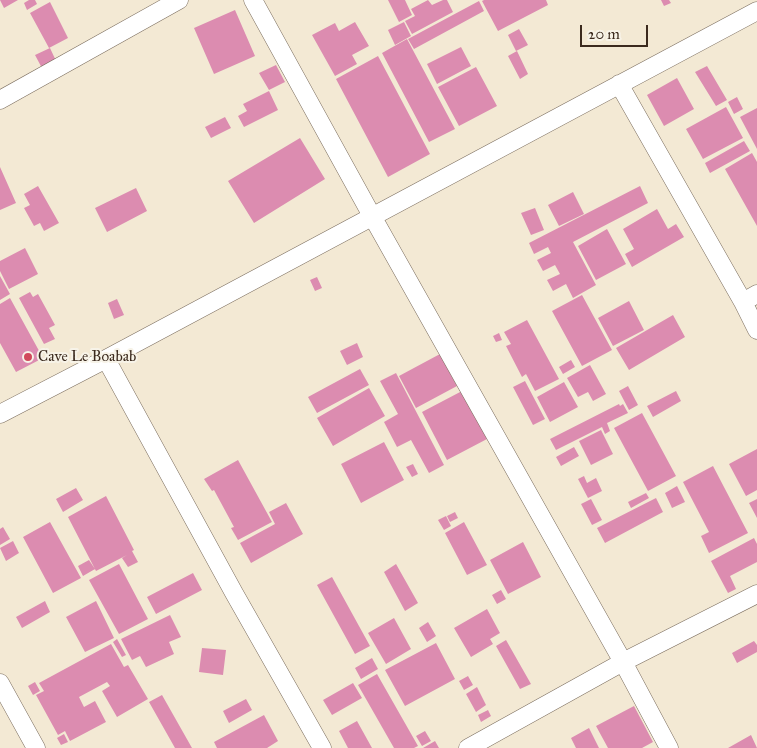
<!DOCTYPE html>
<style>
body{margin:0}
#map{position:relative;width:757px;height:748px;overflow:hidden;background:#f3e9d4;font-family:"IM FELL Great Primer",serif}
canvas{display:block}
.scale{position:absolute;left:580px;top:25px;width:68px;height:22px;box-sizing:border-box;border:2px solid #3b2a1e;border-top:0;padding-left:6px;font-size:15px;line-height:18px;white-space:nowrap;color:#3b2a1e;-webkit-text-stroke:4px #f7f3e8;paint-order:stroke}
</style>
<div id="map">
<canvas width="757" height="748"></canvas>
<div class="scale">20 m</div>
</div>
<script>
const g = document.querySelector('canvas').getContext('2d');
g.lineJoin = 'round';
function fillPath(path, color) {
  g.fillStyle = color;
  g.fill(path, 'evenodd');
}
function shape(rows) {
  const path = new Path2D();
  for (const r of rows) {
    path.moveTo(r[0], r[1]);
    for (let i = 2; i < r.length; i += 2) path.lineTo(r[i], r[i + 1]);
  }
  return path;
}
function trace(path, color, width, dash) {
  g.strokeStyle = color;
  g.lineWidth = width;
  g.lineCap = dash ? 'butt' : 'round';
  g.setLineDash(dash || []);
  g.stroke(path);
}
function drawText(font, color, halo, rows, align = 'center') {
  g.font = font + ' "IM FELL Great Primer",serif';
  g.lineWidth = 4;
  g.setLineDash([]);
  g.textBaseline = 'middle';
  g.strokeStyle = halo;
  g.fillStyle = color;
  for (const [text, x, y, turn = 0] of rows) {
    g.save();
    g.translate(x, y);
    g.rotate((+turn || 0) * Math.PI / 180);
    g.textAlign = isNaN(turn) ? turn : align;
    if (halo) g.strokeText(text, 0, 0);
    g.fillText(text, 0, 0);
    g.restore();
  }
}
fillPath(shape([
 [0,0,18,0,4,8],
 [29,0,35,0,37,4,27,10,24,3],
 [388,0,405,0,412,15,399,22],
 [428,0,432,5,443,0,447,0,453,12,412,34,405,21,415,16,411,9],
 [484,0,546,0,548,5,498,31,482,1],
 [661,0,669,0,671,3,664,6],
 [479,1,484,11,414,49,408,39],
 [50,2,68,38,49,48,30,13],
 [235,10,255,56,214,74,194,28],
 [355,22,369,46,352,55,357,64,335,76,312,35,335,23,339,31],
 [404,22,411,36,395,45,388,30],
 [519,29,528,45,516,51,508,35],
 [407,39,455,129,429,142,382,53],
 [461,47,471,66,437,84,427,64],
 [50,48,57,63,43,70,35,55],
 [517,51,528,74,520,79,508,56],
 [378,56,430,154,388,177,336,79],
 [276,65,285,82,269,90,259,73],
 [707,66,727,100,716,106,695,72],
 [476,67,497,106,459,126,438,87],
 [677,78,694,109,664,126,647,95],
 [269,91,278,110,244,127,238,116,247,111,243,104],
 [737,97,743,109,734,114,728,102],
 [726,107,743,138,703,159,686,129],
 [757,108,757,149,740,117],
 [225,117,231,128,211,138,205,127],
 [300,138,325,179,254,223,228,181],
 [744,141,750,151,710,173,705,163],
 [752,153,757,162,757,226,725,169],
 [0,167,16,203,0,210],
 [38,186,59,223,44,231,40,223,34,226,24,208,30,205,24,194],
 [640,186,648,203,573,242,596,285,573,298,566,284,553,291,547,280,560,274,555,265,543,271,537,260,551,253,548,247,534,254,529,243],
 [136,188,147,211,107,232,95,208],
 [573,192,584,214,559,226,548,205],
 [535,208,544,230,531,235,521,213],
 [657,209,668,229,676,224,684,237,632,267,625,254,634,249,623,229],
 [607,229,626,264,596,280,578,246],
 [25,248,38,274,9,289,0,271,0,261],
 [0,276,10,294,0,300],
 [317,277,322,288,315,291,310,280],
 [30,292,33,297,38,294,55,325,49,328,55,339,44,344,19,298],
 [582,295,612,350,582,366,552,311],
 [10,298,43,358,16,372,0,343,0,304],
 [117,299,124,315,114,319,108,303],
 [629,301,644,330,613,346,598,318],
 [673,315,685,337,629,370,616,348],
 [527,320,559,379,535,391,526,374,522,377,506,346,511,344,504,332],
 [499,333,502,340,496,342,493,336],
 [357,343,363,357,347,365,340,351],
 [440,354,457,386,416,408,399,376],
 [571,360,575,367,563,374,559,367],
 [590,365,606,394,593,401,588,392,578,397,567,378],
 [360,369,369,385,317,413,308,397],
 [396,373,444,465,429,473,411,440,397,447,384,422,398,414,380,381],
 [525,381,545,419,533,425,513,387],
 [564,382,578,407,550,422,537,397],
 [628,386,638,405,629,410,619,391],
 [369,388,385,416,333,446,317,418],
 [462,391,487,439,447,460,422,412],
 [676,391,681,401,653,417,647,406],
 [619,404,620,406,623,404,628,413,607,423,610,431,605,434,602,427,556,450,550,439],
 [642,413,676,476,648,491,614,428],
 [601,430,613,454,591,465,579,441],
 [384,442,404,480,361,503,341,464],
 [574,447,579,456,561,466,556,457],
 [757,449,757,490,746,496,729,464],
 [238,460,272,522,238,540,231,528,234,527,214,490,212,491,204,479],
 [413,464,418,474,412,477,406,467],
 [713,466,748,533,709,553,701,536,709,532,683,482],
 [584,476,587,483,596,478,602,491,588,498,578,479],
 [677,486,685,502,672,508,665,493],
 [76,488,83,500,63,512,56,499],
 [646,493,649,498,631,508,628,502],
 [106,496,134,550,132,551,138,562,128,567,122,558,127,555,96,571,68,517],
 [656,498,663,512,605,543,597,528],
 [591,499,602,520,592,525,581,504],
 [757,499,757,518,749,503],
 [286,503,303,534,251,563,240,543,275,524,269,512],
 [455,512,458,518,450,522,447,516],
 [446,516,451,526,444,530,438,520],
 [50,522,81,578,53,593,23,537],
 [464,522,487,565,467,575,445,533],
 [3,527,10,539,0,545,0,529],
 [754,538,757,544,757,562,730,576,736,589,728,593,711,561],
 [13,541,19,553,6,561,0,548],
 [523,542,541,577,508,594,490,560],
 [89,560,95,569,83,576,78,566],
 [119,564,148,619,119,634,89,580],
 [396,564,418,603,405,611,384,572],
 [193,573,202,590,156,614,147,597],
 [332,577,370,646,355,654,317,585],
 [501,590,506,599,497,604,492,595],
 [45,601,50,612,22,628,16,617],
 [96,601,114,638,85,652,66,617],
 [487,609,500,633,490,639,493,644,471,657,454,628],
 [170,615,181,637,169,642,174,654,146,667,140,656,132,660,121,639],
 [394,618,411,649,386,664,368,633],
 [428,622,436,636,427,642,419,628],
 [117,639,126,655,122,657,113,642],
 [506,640,531,684,520,689,496,646],
 [754,641,757,645,757,652,737,663,732,653],
 [436,643,455,679,405,706,385,670],
 [111,644,124,667,128,665,148,699,117,717,102,691,110,686,107,682,79,697,84,707,95,701,106,722,70,741,65,731,58,735,36,695,44,691,39,683],
 [202,648,226,650,223,675,199,672],
 [372,658,378,669,361,679,355,668],
 [377,674,418,746,414,748,394,748,358,685],
 [468,676,473,685,464,690,459,681],
 [35,682,40,691,33,695,28,686],
 [353,683,362,698,332,715,323,700],
 [477,687,486,705,476,712,466,694],
 [162,695,192,748,175,748,149,702],
 [246,699,252,710,229,723,223,711],
 [634,706,653,742,642,748,608,748,596,726],
 [488,710,491,716,481,722,478,715],
 [264,715,278,741,267,748,217,748,214,742],
 [357,721,372,748,348,748,339,731],
 [589,728,599,748,576,748,571,738],
 [425,731,431,741,422,746,416,736],
 [64,734,68,742,61,745,57,738],
 [751,735,757,748,728,748],
 [435,741,439,748,423,748]
]), '#dc8cb0');
const street = shape([
 [253,0,372,216,623,662,669,748],
 [619,84,743,302,757,330],
 [0,100,179,0],
 [743,302,757,294],
 [106,359,234,593,322,748],
 [0,414,106,359,757,11],
 [0,683,36,748],
 [468,748,623,662,757,594]
]);
trace(street, '#7b6d5e', 19);
trace(street, '#fff', 18);
for (const [x, y, r, color] of [
 [28,357,5,"#d1495b"]
]) {
  const dot = new Path2D();
  dot.arc(x, y, r, 0, 2 * Math.PI);
  g.fillStyle = color;
  g.fill(dot);
  trace(dot, '#f7f3e8', 2);
}
drawText('15px', '#3b2a1e', '#f7f3e8', [
 ["Cave Le Boabab",38,357]
], 'left');
</script>
